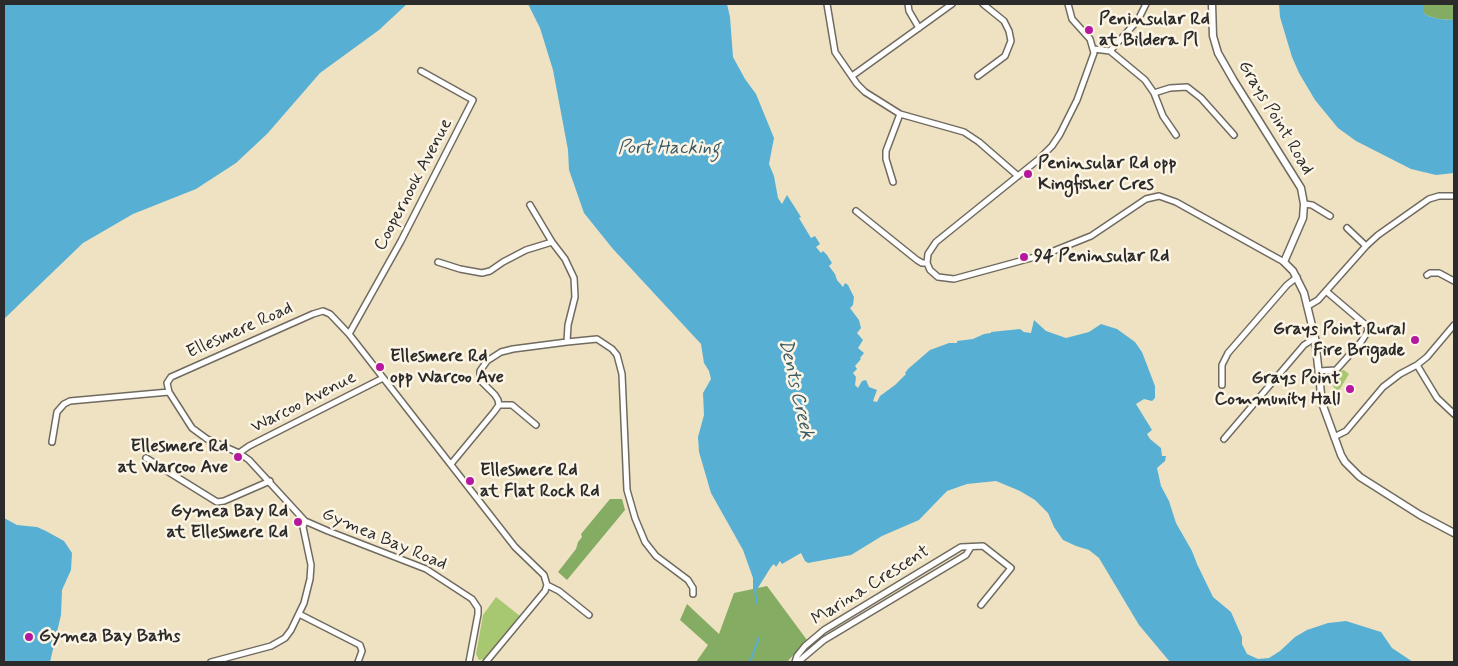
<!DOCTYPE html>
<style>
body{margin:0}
#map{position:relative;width:1458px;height:666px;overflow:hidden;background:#efe2c2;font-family:Mynerve,sans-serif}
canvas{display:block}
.frame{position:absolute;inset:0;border:5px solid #2b2b2b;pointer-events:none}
</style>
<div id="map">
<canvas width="1458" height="666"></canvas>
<div class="frame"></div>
</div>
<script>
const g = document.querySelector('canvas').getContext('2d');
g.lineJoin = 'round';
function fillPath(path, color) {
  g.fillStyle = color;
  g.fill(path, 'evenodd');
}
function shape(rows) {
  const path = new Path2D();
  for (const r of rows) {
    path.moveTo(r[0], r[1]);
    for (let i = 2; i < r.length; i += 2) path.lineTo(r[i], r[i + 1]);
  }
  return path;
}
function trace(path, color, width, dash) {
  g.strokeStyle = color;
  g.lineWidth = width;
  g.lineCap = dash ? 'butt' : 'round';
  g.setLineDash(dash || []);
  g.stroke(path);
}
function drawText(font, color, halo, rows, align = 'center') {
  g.font = font + ' Mynerve,sans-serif';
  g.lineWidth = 5;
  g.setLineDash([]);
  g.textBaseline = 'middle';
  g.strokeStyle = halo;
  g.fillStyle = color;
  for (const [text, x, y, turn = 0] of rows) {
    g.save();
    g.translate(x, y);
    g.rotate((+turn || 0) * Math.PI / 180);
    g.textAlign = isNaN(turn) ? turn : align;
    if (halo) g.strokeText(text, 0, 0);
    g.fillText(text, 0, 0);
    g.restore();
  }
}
fillPath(shape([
 [1344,370,1349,374,1337,394,1327,374],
 [496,597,520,616,484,659,479,660,476,654,483,615]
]), '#a7c871');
fillPath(shape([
 [1424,4,1454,4,1454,20,1439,19,1428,16,1424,13],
 [610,499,622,499,625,510,567,580,558,572,576,549,578,542,582,537,581,534],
 [767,586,807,640,787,662,696,662,708,645,680,620,687,604,719,634,734,593]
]), '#85ac63');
fillPath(shape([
 [4,4,407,4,379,30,320,73,267,134,236,163,196,189,133,214,83,243,4,319],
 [528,4,727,4,730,17,733,57,745,79,756,94,774,138,769,164,774,176,778,198,782,204,787,195,801,217,799,218,811,238,815,236,820,244,816,247,821,253,823,251,827,255,832,263,829,266,835,274,837,280,843,287,845,283,848,285,854,297,853,305,850,308,859,320,861,328,857,333,863,340,858,348,864,353,860,358,861,359,855,366,857,369,853,373,856,377,855,385,858,388,862,381,866,380,869,387,877,390,873,401,877,402,880,396,895,385,906,374,905,373,908,369,930,350,949,343,957,343,957,341,973,339,984,334,991,333,991,332,1020,329,1024,332,1031,333,1034,320,1046,331,1066,338,1089,332,1101,324,1117,329,1135,342,1142,352,1155,386,1155,398,1152,401,1144,399,1136,404,1152,430,1147,434,1150,439,1161,448,1162,456,1166,456,1165,461,1157,468,1161,486,1169,501,1176,523,1192,551,1197,564,1213,597,1231,612,1242,637,1242,644,1247,654,1258,659,1269,658,1280,651,1295,637,1307,630,1328,623,1346,621,1381,632,1392,648,1413,662,1170,662,1139,625,1099,558,1089,550,1076,546,1063,540,1054,527,1048,513,1035,500,1020,491,996,481,967,484,947,491,919,520,882,536,851,555,808,563,805,561,801,553,782,564,780,561,776,567,774,564,771,567,756,591,753,591,753,578,743,550,711,493,699,452,698,437,704,415,703,393,711,379,709,371,704,363,701,344,613,249,584,213,569,170,568,150,553,70,540,28],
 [1279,4,1424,4,1424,13,1428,16,1439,19,1454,20,1454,173,1436,175,1411,169,1356,141,1338,128,1315,100,1299,73,1292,57,1280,17],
 [4,518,17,525,37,527,46,531,64,541,72,553,71,570,62,590,61,615,50,662,4,662]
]), '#57b0d4');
trace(shape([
 [755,591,757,603],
 [750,662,759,638]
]), '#57b0d4', 2);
const minor = shape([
 [827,4,835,52,857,84,865,92,900,114,964,132,979,142,1018,176],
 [908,4,909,11,919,28],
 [1068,4,1072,19,1090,39,1094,53,1077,100,1060,134,1052,146,1039,159,936,242,928,254,927,263,930,270,938,277,954,279,1046,254,1091,236,1146,199,1159,196,1176,202,1284,262],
 [1094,49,1110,51,1145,80,1154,93,1163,116,1176,135],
 [1110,51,1138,20,1146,4],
 [852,76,952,4],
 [978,76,1005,56,1011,41,1009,31,1004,21,983,4],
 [1154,93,1170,88,1187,87,1201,98,1234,135],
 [893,182,886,159,886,151,900,114],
 [1304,204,1312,205,1330,216],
 [530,205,552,242],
 [856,211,917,260,922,263,927,263],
 [1347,228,1366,246],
 [438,262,460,269,482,273,490,271,503,262,526,250,552,242,565,259,574,278,575,297,568,325,567,342,513,349,501,352,487,361,480,371,480,380,495,395,498,400,499,405,494,412,451,464],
 [1427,275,1430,273,1439,273,1454,281],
 [1308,306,1318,300,1366,246,1378,235,1429,199,1439,196,1454,196],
 [349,334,401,241,473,100,421,71],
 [567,342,597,339,612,349,617,355,622,374,627,490,635,518,645,542,656,556,688,580,693,588,693,594],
 [1417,365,1437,398,1454,414],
 [1319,371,1336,370,1361,342,1368,331,1367,326,1326,291],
 [1222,385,1222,365,1228,353,1287,285,1297,277],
 [499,405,512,405,536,425],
 [1334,437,1346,431,1383,387,1400,374,1417,365,1427,357,1454,325],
 [1224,439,1304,345,1315,338],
 [52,442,57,412,64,404,70,401,169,392],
 [239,453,249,446,383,378],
 [146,458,217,502,224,501,270,481],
 [547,585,559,591,589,615],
 [299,614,360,645,362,651,358,662],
 [211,662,271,646,285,638,291,630,304,603,310,579,311,565,303,527,305,521],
 [469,662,478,614,478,608,472,599,426,569,328,531,305,521,249,460,239,453,207,439,192,428,169,392,167,383,171,377,313,314,323,311,330,314,349,334,515,547,544,575,547,585],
 [486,662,545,591,547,585],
 [795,662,797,656,805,646,824,630,961,547,983,546,1011,568,981,605],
 [798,662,824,640,966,555,971,547]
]);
const tertiary = shape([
 [1212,4,1213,36,1218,53,1234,81,1301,188,1304,204,1303,218,1284,262,1293,271,1304,293,1315,338,1322,403,1341,455,1345,462,1360,477,1420,515,1454,533]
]);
trace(minor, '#706b60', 8);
trace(tertiary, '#706b60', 9);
trace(minor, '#fff', 5);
trace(tertiary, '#fff', 6);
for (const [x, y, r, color] of [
 [1089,30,5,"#b5179e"],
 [1028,174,5,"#b5179e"],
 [1024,257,5,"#b5179e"],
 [1415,340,5,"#b5179e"],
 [380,367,5,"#b5179e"],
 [1350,389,5,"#b5179e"],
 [238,457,5,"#b5179e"],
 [470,481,5,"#b5179e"],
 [298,522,5,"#b5179e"],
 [29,637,5,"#b5179e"]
]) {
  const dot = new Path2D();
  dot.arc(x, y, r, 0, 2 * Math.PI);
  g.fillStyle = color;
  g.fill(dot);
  trace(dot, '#fcf5e5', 2);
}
drawText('bold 18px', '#2b2b2b', '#fcf5e5', [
 ["Peninsular Rd",1099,20],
 ["at Bildera Pl",1099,41],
 ["Peninsular Rd opp",1038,164],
 ["Kingfisher Cres",1038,185],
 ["94 Peninsular Rd",1034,257],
 ["Grays Point Rural",1405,330,"right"],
 ["Fire Brigade",1405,351,"right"],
 ["Ellesmere Rd",390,357],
 ["opp Warcoo Ave",390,378],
 ["Grays Point",1340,379,"right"],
 ["Community Hall",1340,400,"right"],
 ["Ellesmere Rd",228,447,"right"],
 ["at Warcoo Ave",228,468,"right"],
 ["Ellesmere Rd",480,471],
 ["at Flat Rock Rd",480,492],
 ["Gymea Bay Rd",288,512,"right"],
 ["at Ellesmere Rd",288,533,"right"],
 ["Gymea Bay Baths",39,637]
], 'left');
drawText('18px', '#2b2b2b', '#fcf5e5', [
 ["Grays Point Road",1275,118,59],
 ["Coopernook Avenue",414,185,-62],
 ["Ellesmere Road",240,331,-24],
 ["Warcoo Avenue",304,403,-27],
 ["Gymea Bay Road",384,540,23],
 ["Marina Crescent",871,586,-32]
]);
drawText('italic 19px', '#3a5a66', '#fcf5e5', [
 ["Port Hacking",669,149],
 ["Dents Creek",795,389,77]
]);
</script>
